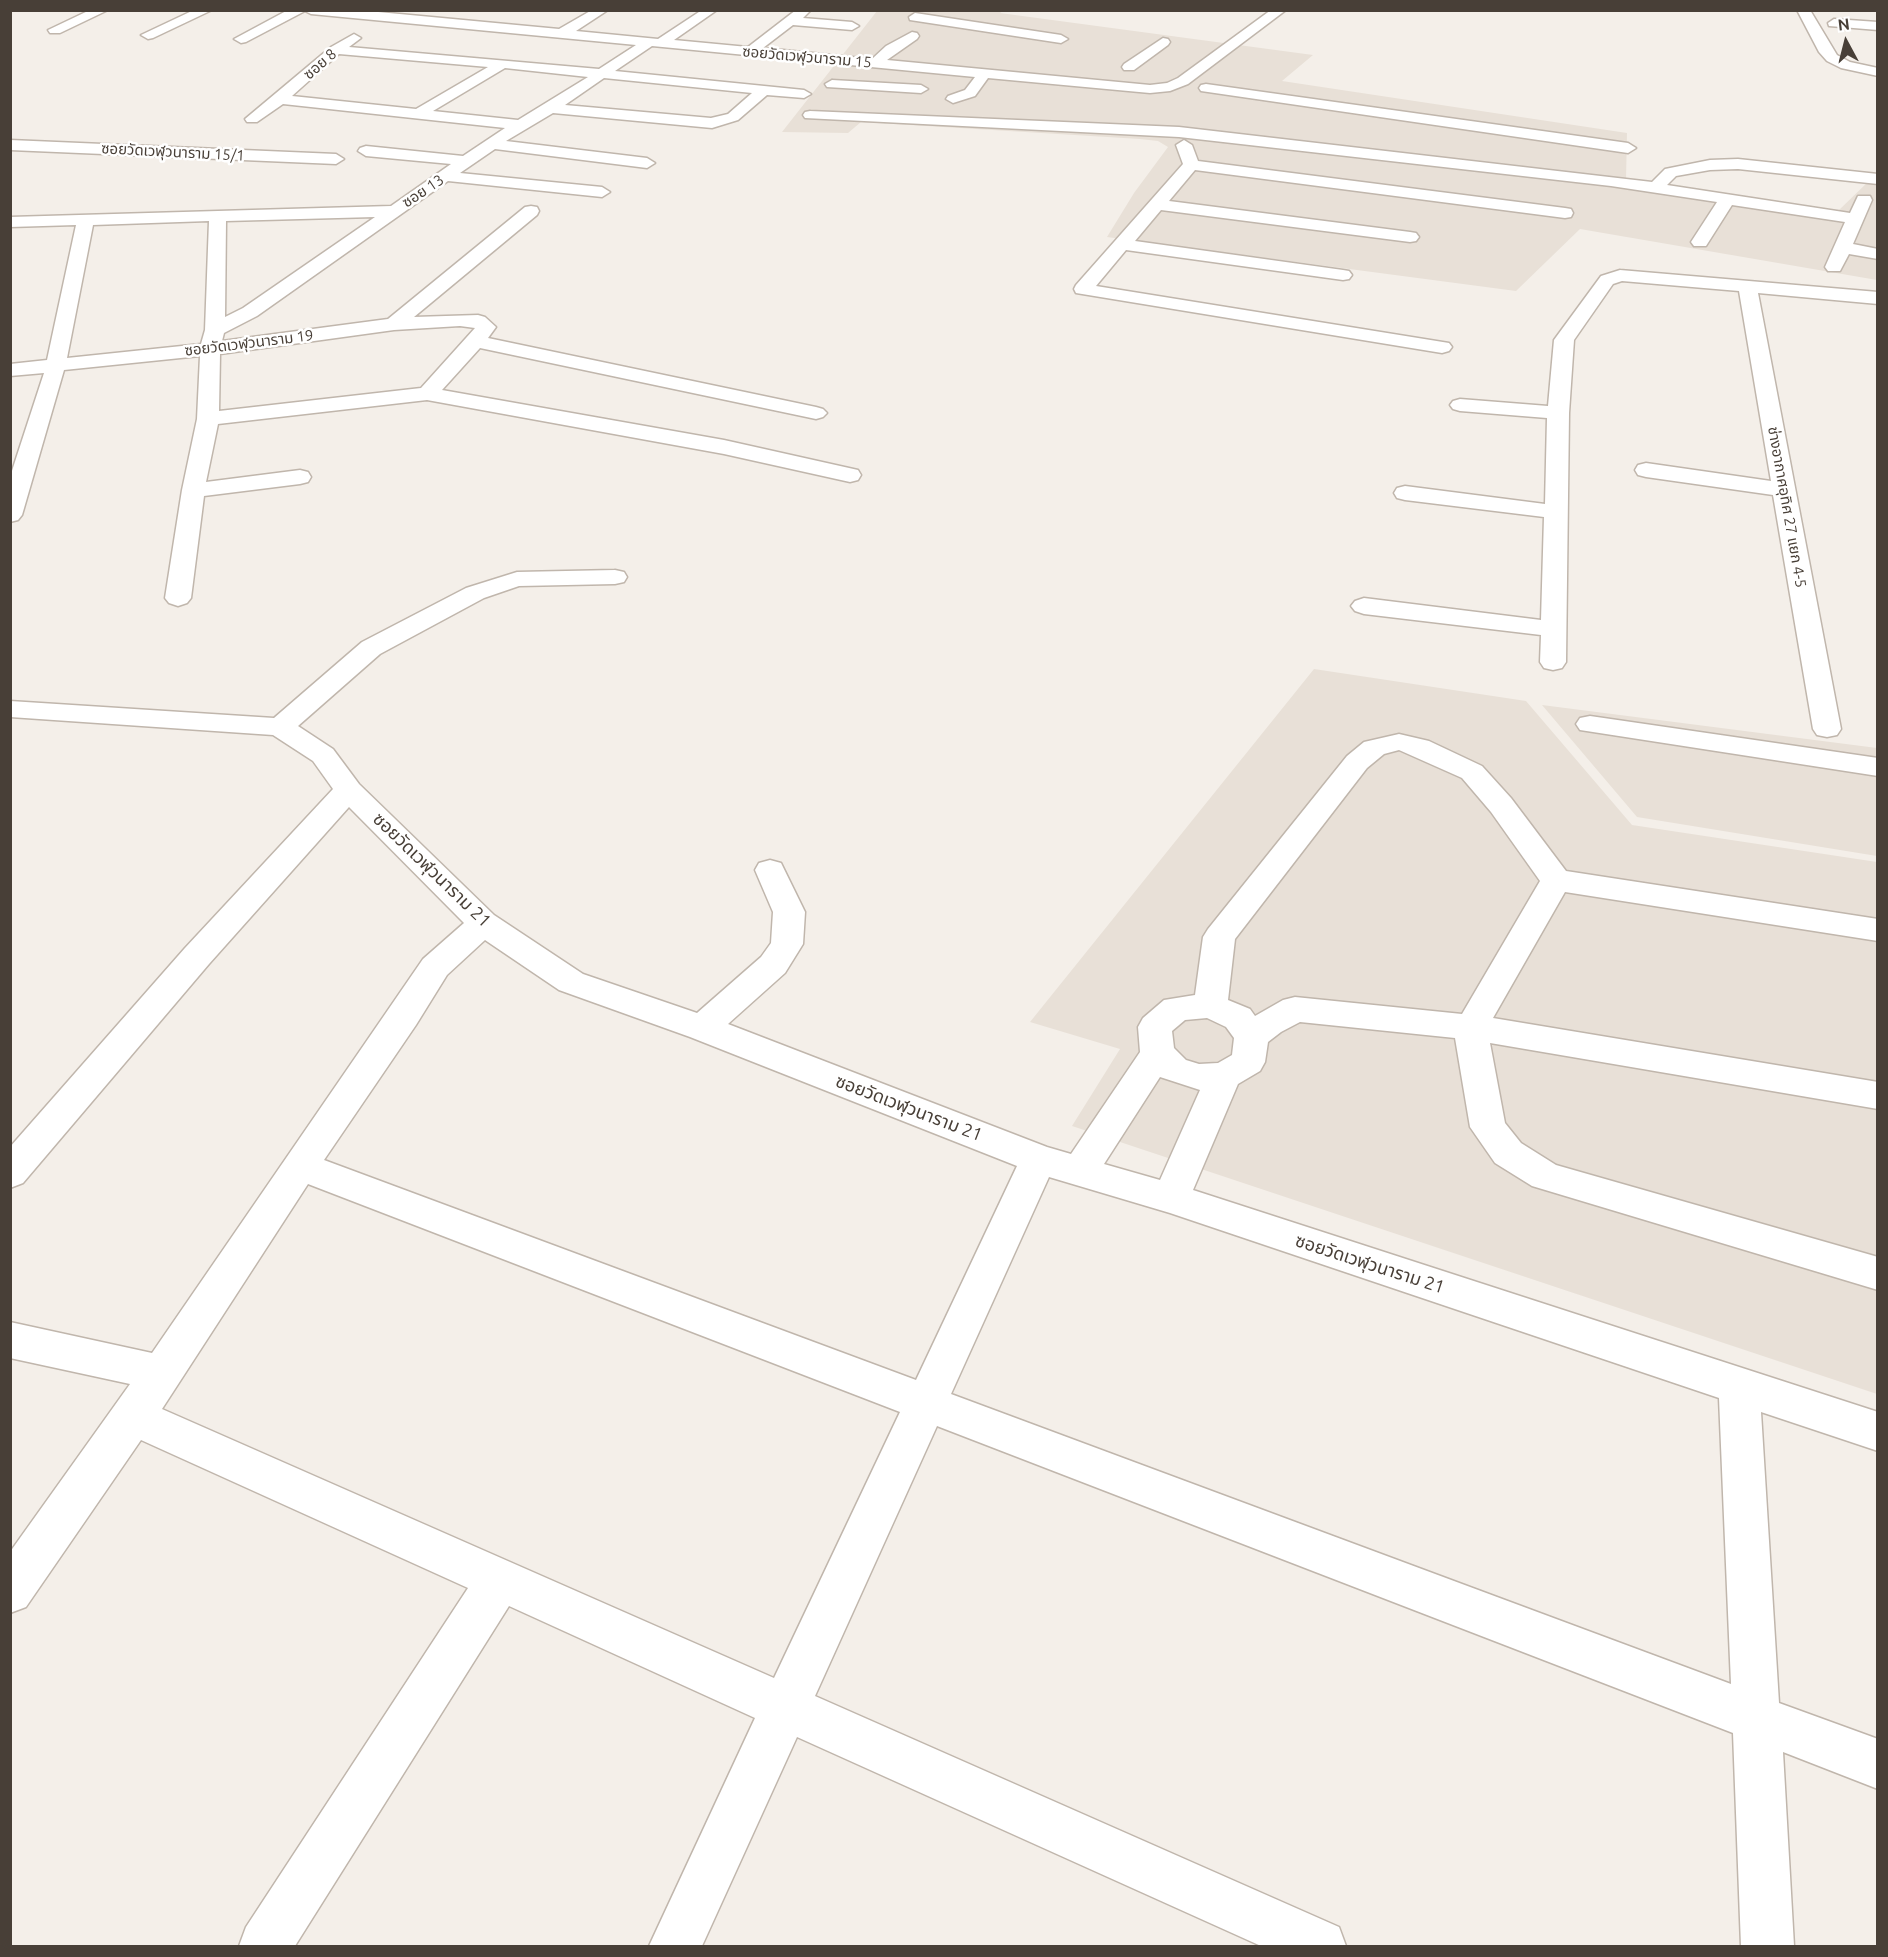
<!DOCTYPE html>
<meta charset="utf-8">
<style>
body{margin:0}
#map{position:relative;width:1888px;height:1957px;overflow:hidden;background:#f4efe9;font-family:Ubuntu,sans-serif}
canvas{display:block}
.frame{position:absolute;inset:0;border:12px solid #483f37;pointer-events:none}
.north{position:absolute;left:1816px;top:12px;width:60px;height:60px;-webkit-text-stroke:4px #fff;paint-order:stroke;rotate:353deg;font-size:16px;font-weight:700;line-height:24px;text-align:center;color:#483f37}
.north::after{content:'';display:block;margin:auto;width:21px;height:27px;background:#483f37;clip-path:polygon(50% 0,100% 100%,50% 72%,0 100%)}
</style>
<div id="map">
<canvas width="1888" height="1957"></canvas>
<div class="frame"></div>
<div class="north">N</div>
</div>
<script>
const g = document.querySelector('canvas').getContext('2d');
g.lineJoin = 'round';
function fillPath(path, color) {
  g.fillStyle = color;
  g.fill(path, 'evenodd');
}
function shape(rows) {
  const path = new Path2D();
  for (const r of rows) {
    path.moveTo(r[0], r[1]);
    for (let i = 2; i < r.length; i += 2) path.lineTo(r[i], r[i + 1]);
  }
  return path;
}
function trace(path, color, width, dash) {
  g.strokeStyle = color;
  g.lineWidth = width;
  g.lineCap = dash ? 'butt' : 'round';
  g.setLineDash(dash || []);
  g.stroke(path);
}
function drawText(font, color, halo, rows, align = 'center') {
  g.font = font + ' Ubuntu,"Noto Sans Thai",sans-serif';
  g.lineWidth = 5;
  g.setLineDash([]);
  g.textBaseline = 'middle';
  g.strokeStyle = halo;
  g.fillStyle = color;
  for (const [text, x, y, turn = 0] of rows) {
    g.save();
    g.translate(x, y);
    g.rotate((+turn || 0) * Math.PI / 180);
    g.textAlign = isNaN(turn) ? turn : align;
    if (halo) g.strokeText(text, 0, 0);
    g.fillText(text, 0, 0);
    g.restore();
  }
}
fillPath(shape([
 [877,11,1003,11,1000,13,1313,55,1282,81,1627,133,1626,180,1838,211,1872,178,1877,179,1877,280,1580,229,1516,291,1107,237,1134,193,1168,147,1158,141,1140,139,861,122,848,133,782,132],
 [1314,669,1526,701,1632,825,1877,862,1877,1394,1072,1126,1120,1049,1030,1022],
 [1542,705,1877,748,1877,856,1637,817]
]), '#e8e0d7');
const minor = shape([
 [90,10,108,10,60,33,50,33,48,30,90,10],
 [194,10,212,10,153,38,148,39,141,35,194,10],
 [288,10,357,10,559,29,592,10,608,10,576,31,658,39,702,10,717,10,674,40,748,47,796,10,811,10,803,18,852,22,859,26,852,30,793,25,763,48,872,59,886,46,912,32,917,33,919,36,917,39,887,60,1150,85,1167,83,1178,78,1271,10,1286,10,1188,84,1170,91,1150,93,988,78,975,96,953,103,946,99,948,96,965,90,975,77,652,46,615,71,804,90,811,94,804,98,767,95,738,120,712,128,553,113,506,141,647,158,655,163,647,168,495,149,460,173,602,187,610,192,602,197,448,181,257,316,224,333,222,341,388,319,525,207,531,206,537,207,539,211,537,215,414,317,478,315,485,317,496,327,488,338,816,407,823,409,827,413,823,417,816,419,480,348,442,390,724,440,858,470,861,475,858,480,850,482,724,454,427,400,218,424,206,482,300,470,308,472,311,477,308,482,300,484,204,496,191,598,187,603,178,606,169,603,165,598,182,490,197,419,200,356,64,370,22,515,18,520,10,522,10,477,44,373,10,376,10,364,47,360,76,225,10,227,10,217,391,206,451,164,366,156,358,151,360,148,366,146,463,156,505,128,283,104,257,122,247,122,245,119,331,47,354,34,361,38,349,47,599,69,636,45,311,14,305,11,246,42,241,43,234,39,288,10],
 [339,54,488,67,416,109,292,96,339,54],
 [505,68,588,77,518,120,433,111,505,68],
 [604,78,752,93,728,114,711,118,565,105,604,78],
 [375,217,243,308,225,317,226,221,375,217],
 [209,221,205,330,201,344,67,358,93,225,209,221],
 [460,326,475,328,421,388,219,411,220,354,394,330,460,326],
 [1797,10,1810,10,1837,55,1850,62,1878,68,1878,76,1841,68,1827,61,1819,52,1797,10],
 [915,13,1061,35,1068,39,1061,43,910,20,909,17,915,13],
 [1834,19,1878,22,1878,30,1829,26,1828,23,1834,19],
 [1163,38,1168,39,1170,42,1168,45,1134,70,1124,70,1122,67,1124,64,1163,38],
 [832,80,921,85,928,89,921,93,827,87,825,84,832,80],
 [1206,84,1628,143,1636,148,1628,153,1201,91,1199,88,1201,85,1206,84],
 [810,111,1179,127,1652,182,1665,169,1710,160,1738,159,1878,174,1878,184,1738,169,1710,170,1676,176,1667,185,1850,213,1858,196,1870,196,1872,200,1853,244,1878,249,1878,259,1849,254,1840,271,1828,271,1825,267,1845,222,1732,205,1706,246,1694,246,1691,242,1717,202,1611,186,1179,137,805,118,803,115,805,112,810,111],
 [10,140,336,154,344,159,336,164,10,150,10,140],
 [1184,140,1192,145,1198,161,1565,208,1571,209,1573,213,1571,217,1565,218,1195,170,1169,201,1410,232,1416,233,1419,237,1416,241,1410,242,1161,210,1135,241,1343,270,1349,271,1352,275,1349,279,1343,280,1126,250,1096,286,1449,343,1452,347,1449,351,1442,353,1076,293,1074,289,1076,285,1183,164,1176,145,1184,140],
 [1620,270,1878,292,1878,304,1758,293,1841,729,1837,735,1827,737,1817,735,1813,729,1773,495,1646,477,1638,475,1635,470,1638,465,1646,463,1771,481,1739,291,1622,281,1613,284,1574,340,1569,413,1566,662,1562,668,1553,670,1544,668,1540,662,1541,635,1364,614,1355,611,1351,606,1355,601,1364,598,1541,620,1544,517,1405,500,1397,498,1394,493,1397,488,1405,486,1545,504,1547,418,1460,411,1453,409,1450,405,1453,401,1460,399,1548,406,1554,340,1601,276,1620,270],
 [615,570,624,572,627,577,624,582,615,584,519,586,484,598,380,654,298,726,333,749,359,784,494,915,583,974,697,1013,761,957,771,943,773,912,755,870,759,863,770,860,781,863,805,912,803,944,785,973,728,1024,1047,1147,1071,1154,1140,1052,1138,1027,1143,1018,1164,1000,1195,995,1203,937,1208,929,1347,756,1364,742,1399,734,1429,741,1482,766,1511,798,1566,871,1878,919,1878,941,1565,892,1493,1018,1878,1082,1878,1109,1490,1043,1505,1123,1521,1143,1556,1165,1878,1257,1878,1290,1532,1186,1495,1163,1470,1127,1455,1038,1300,1022,1281,1032,1268,1042,1265,1062,1260,1071,1238,1084,1193,1190,1878,1412,1878,1451,1761,1412,1779,1703,1878,1739,1878,1789,1783,1752,1794,1946,1741,1946,1733,1733,937,1426,815,1696,1339,1927,1346,1946,1261,1946,797,1737,702,1946,649,1946,755,1718,509,1606,295,1946,239,1946,246,1927,468,1588,141,1440,26,1607,10,1613,10,1552,130,1384,10,1358,10,1322,152,1353,423,959,464,923,349,807,209,964,23,1183,10,1188,10,1147,185,948,333,789,313,761,273,735,10,717,10,701,274,718,362,642,466,588,517,572,615,570],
 [1399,750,1462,778,1491,812,1540,881,1462,1014,1295,997,1283,1000,1255,1016,1250,1009,1228,1000,1235,939,1367,768,1384,754,1399,750],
 [485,940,559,990,690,1037,1017,1166,916,1380,324,1160,416,1025,447,975,485,940],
 [1207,1018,1226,1027,1234,1038,1232,1055,1218,1063,1199,1064,1186,1060,1174,1048,1172,1031,1185,1020,1207,1018],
 [1160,1077,1200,1090,1160,1180,1104,1164,1160,1077],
 [1049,1177,1170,1213,1719,1398,1731,1684,951,1394,1049,1177],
 [308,1184,900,1412,774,1678,162,1409,308,1184],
 [1590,716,1878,758,1878,776,1580,730,1576,724,1580,718,1590,716]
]);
trace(minor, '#c0b6ac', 3);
fillPath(minor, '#fff');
drawText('15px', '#483f37', '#fff', [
 ["ซอยวัดเวฬุวนาราม 15",807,57,5],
 ["ซอย 8",320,64,-41],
 ["ซอยวัดเวฬุวนาราม 15/1",173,152,3],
 ["ซอย 13",423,191,-34],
 ["ซอยวัดเวฬุวนาราม 19",249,343,-7],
 ["ช่างอากาศอุทิศ 27 แยก 4-5",1787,507,80]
]);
drawText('18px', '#483f37', '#fff', [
 ["ซอยวัดเวฬุวนาราม 21",432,870,44],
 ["ซอยวัดเวฬุวนาราม 21",909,1108,21],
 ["ซอยวัดเวฬุวนาราม 21",1370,1264,18]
]);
</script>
